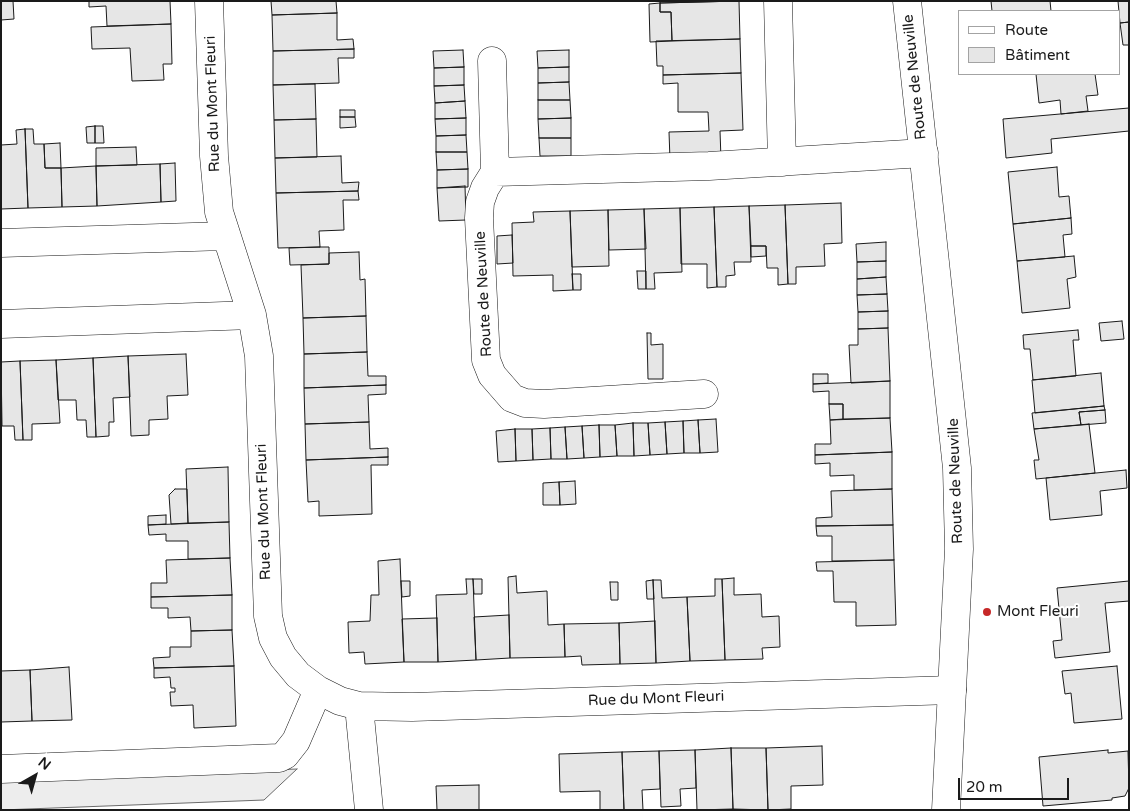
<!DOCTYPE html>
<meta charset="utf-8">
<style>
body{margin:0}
#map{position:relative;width:1130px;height:811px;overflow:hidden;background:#fff;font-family:"Varela Round",sans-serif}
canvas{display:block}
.frame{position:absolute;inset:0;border:2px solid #1a1a1a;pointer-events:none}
.legend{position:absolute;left:958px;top:10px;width:162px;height:65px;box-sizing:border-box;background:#fff;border:1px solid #a3a3a3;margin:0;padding:6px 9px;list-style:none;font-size:15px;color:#1a1a1a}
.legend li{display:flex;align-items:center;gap:10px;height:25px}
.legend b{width:25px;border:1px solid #a3a3a3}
.north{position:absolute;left:10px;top:751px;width:50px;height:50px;-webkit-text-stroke:4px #fff;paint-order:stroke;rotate:38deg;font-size:14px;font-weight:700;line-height:20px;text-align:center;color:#1a1a1a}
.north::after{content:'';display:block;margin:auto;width:18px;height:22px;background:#1a1a1a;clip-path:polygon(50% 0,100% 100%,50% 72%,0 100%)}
.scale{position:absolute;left:958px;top:778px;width:111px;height:22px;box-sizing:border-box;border:2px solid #1a1a1a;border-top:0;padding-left:6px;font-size:15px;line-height:18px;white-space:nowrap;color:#1a1a1a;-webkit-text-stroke:4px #fff;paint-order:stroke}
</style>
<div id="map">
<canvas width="1130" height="811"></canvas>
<div class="frame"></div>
<ul class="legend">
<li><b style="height:6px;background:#fff"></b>Route</li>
<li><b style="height:14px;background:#e6e6e6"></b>Bâtiment</li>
</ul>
<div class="north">N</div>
<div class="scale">20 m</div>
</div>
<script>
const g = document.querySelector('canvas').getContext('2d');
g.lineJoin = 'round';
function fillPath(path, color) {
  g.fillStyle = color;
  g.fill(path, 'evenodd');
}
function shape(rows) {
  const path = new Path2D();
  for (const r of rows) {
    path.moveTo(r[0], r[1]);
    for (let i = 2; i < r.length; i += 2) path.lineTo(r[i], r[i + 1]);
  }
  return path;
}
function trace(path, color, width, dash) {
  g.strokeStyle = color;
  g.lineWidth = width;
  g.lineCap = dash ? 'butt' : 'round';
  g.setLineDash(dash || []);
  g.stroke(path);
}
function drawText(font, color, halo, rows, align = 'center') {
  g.font = font + ' "Varela Round",sans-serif';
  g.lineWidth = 4;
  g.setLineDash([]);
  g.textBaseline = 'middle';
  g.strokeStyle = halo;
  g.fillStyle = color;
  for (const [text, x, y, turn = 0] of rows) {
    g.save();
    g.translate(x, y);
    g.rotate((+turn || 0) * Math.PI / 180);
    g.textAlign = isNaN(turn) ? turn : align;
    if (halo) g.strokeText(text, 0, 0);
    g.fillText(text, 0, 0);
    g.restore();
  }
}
const parking = shape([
 [297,769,264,800,1,810,1,780,297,769]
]);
fillPath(parking, '#ededed');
trace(parking, '#6a6a6a', 1);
const building = shape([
 [1,1,13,1,14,19,1,20,1,1],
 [89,1,170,1,171,24,107,26,106,6,89,7,89,1],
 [271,1,336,1,337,13,272,15,271,1],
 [660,1,739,1,660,3,660,1],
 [739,1,740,39,672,41,671,12,660,12,660,3,739,1],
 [991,1,1050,1,1051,11,992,11,991,1],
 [1118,1,1129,1,1129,22,1120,23,1118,1],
 [660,3,660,12,671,12,672,41,650,42,649,4,660,3],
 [337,13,337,40,353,39,354,49,273,51,272,15,337,13],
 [1129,22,1129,45,1123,45,1120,23,1129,22],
 [171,24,172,64,163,64,164,80,132,81,130,48,92,49,91,27,171,24],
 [740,39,741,73,663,75,663,66,657,66,656,41,740,39],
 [354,49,354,58,338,58,339,83,273,85,273,51,354,49],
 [463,50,464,67,434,68,433,51,463,50],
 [569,50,569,67,538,68,537,51,569,50],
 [464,67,464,85,434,86,434,68,464,67],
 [569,67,569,82,538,83,538,68,569,67],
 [741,73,743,130,720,131,721,159,670,160,669,132,709,131,708,112,678,112,678,83,663,84,663,75,741,73],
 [1036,74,1095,74,1098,95,1086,96,1088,111,1061,114,1060,100,1039,103,1036,74],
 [569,82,570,100,538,100,538,83,569,82],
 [315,84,316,119,274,120,273,85,315,84],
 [464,85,465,101,435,103,434,86,464,85],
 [538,100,570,100,571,118,538,119,538,100],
 [465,101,466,118,435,119,435,103,465,101],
 [1129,108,1129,131,1051,139,1052,153,1006,158,1003,119,1129,108],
 [340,110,355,110,355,117,340,117,340,110],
 [340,117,355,117,356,127,340,128,340,117],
 [466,118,466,135,436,136,435,119,466,118],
 [571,118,571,138,539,138,538,119,571,118],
 [316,119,317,157,275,158,274,120,316,119],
 [95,126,103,126,104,143,95,143,95,126],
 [95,126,95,143,87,143,86,127,95,126],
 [25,129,28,208,1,209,1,145,17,144,16,130,25,129],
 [25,129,33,129,34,144,44,144,45,168,61,168,62,207,28,208,25,129],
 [466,135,467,152,436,152,436,136,466,135],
 [539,138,571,138,571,156,540,156,539,138],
 [60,143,61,168,45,168,44,144,60,143],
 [136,147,137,165,96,166,96,148,136,147],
 [436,152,467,152,468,169,437,170,436,152],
 [341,156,342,183,359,182,358,191,276,193,275,158,341,156],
 [175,163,176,201,161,202,160,164,175,163],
 [160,164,161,202,97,206,96,166,160,164],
 [96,166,97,206,62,207,61,168,96,166],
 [1057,167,1059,197,1069,196,1071,218,1013,224,1008,172,1057,167],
 [468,169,468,187,437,188,437,170,468,169],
 [465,186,466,220,439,221,437,188,465,186],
 [358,191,359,200,343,200,344,230,319,231,320,247,278,248,276,193,358,191],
 [841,203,842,243,824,244,825,266,796,267,796,284,788,284,785,205,841,203],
 [785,205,788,284,778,285,778,268,767,268,766,246,751,246,749,206,785,205],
 [749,206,751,262,734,262,735,275,726,276,726,287,717,287,714,207,749,206],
 [714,207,717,287,707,288,707,264,681,264,680,208,714,207],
 [680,208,682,272,654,273,655,289,646,289,644,209,680,208],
 [644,209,646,249,609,250,608,210,644,209],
 [608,210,609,266,572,267,570,211,608,210],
 [570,211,573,290,553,291,553,275,513,276,512,223,534,222,533,212,570,211],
 [1071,218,1072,234,1063,235,1065,257,1017,261,1013,224,1071,218],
 [512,235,513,263,497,264,497,236,512,235],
 [886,242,886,261,857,262,856,244,886,242],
 [751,246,766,246,766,256,751,257,751,246],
 [320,247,329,247,329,264,290,265,289,248,320,247],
 [359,252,360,280,365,279,366,316,303,318,301,265,329,264,329,253,359,252],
 [1074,256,1076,277,1067,279,1070,308,1022,313,1017,261,1074,256],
 [886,261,886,277,857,279,857,262,886,261],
 [637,271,646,271,646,289,638,289,637,271],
 [572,274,581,274,581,290,573,290,572,274],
 [886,277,887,294,857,295,857,279,886,277],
 [887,294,888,311,858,312,857,295,887,294],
 [888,311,888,328,858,329,858,312,888,311],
 [366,316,367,352,304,354,303,318,366,316],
 [1122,321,1124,339,1101,341,1099,323,1122,321],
 [888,328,890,381,851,383,849,345,858,345,858,329,888,328],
 [1078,330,1079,340,1073,340,1076,376,1033,380,1030,349,1024,349,1023,335,1078,330],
 [647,333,651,333,651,345,663,344,663,379,648,379,647,333],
 [367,352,368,376,386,376,386,385,304,388,304,354,367,352],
 [186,354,188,395,167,396,168,419,149,420,149,435,131,436,128,356,186,354],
 [128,356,130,397,113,398,114,422,109,422,109,436,96,437,93,358,128,356],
 [93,358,96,437,87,437,86,420,77,420,76,400,58,400,56,360,93,358],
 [56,360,60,423,32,424,32,440,23,440,20,361,56,360],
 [20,361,23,440,15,440,14,426,2,426,1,362,20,361],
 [1101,373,1104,406,1035,413,1032,380,1101,373],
 [813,374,828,374,828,383,813,384,813,374],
 [890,381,890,418,843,419,843,404,829,404,829,391,813,392,813,384,890,381],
 [386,385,386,394,368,395,369,422,305,424,304,388,386,385],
 [829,404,843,404,843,419,830,420,829,404],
 [1104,406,1105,410,1079,412,1081,425,1034,429,1032,413,1104,406],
 [1105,410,1106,423,1081,425,1079,412,1105,410],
 [890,418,892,452,815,455,815,444,831,444,830,420,890,418],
 [716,419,718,452,700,453,698,420,716,419],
 [698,420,700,453,684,453,683,421,698,420],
 [683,421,684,453,667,454,665,422,683,421],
 [369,422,370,449,388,448,388,457,306,460,305,424,369,422],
 [665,422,667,454,650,455,648,423,665,422],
 [633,423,634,456,617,456,615,425,633,423],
 [633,423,648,423,650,455,634,456,633,423],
 [1089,424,1095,473,1036,479,1034,460,1039,460,1034,429,1089,424],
 [599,425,615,425,617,456,600,457,599,425],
 [599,425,600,457,584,458,582,426,599,425],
 [582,426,584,458,567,459,565,427,582,426],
 [565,427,567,459,551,459,550,428,565,427],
 [550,428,551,459,533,460,532,429,550,428],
 [515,429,516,461,498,462,496,431,515,429],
 [515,429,532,429,533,460,516,461,515,429],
 [892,452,892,489,854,490,854,475,830,476,830,463,815,464,815,455,892,452],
 [388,457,388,465,371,465,372,514,319,516,319,501,308,502,306,460,388,457],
 [228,467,229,522,188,523,186,469,228,467],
 [1126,470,1127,488,1100,491,1102,515,1050,520,1046,478,1126,470],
 [575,481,576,504,560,505,559,482,575,481],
 [559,482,560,505,543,505,543,483,559,482],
 [175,489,187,489,188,523,171,524,169,495,175,489],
 [892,489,893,525,816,526,816,518,832,517,831,491,892,489],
 [166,515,166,524,148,525,148,516,166,515],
 [229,522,230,558,188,559,188,541,166,541,166,534,149,535,148,525,229,522],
 [893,525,894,560,832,561,832,536,817,536,816,526,893,525],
 [230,558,232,595,151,597,151,583,167,583,166,560,230,558],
 [400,559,404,662,365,664,364,652,349,653,348,622,370,621,371,595,379,595,378,561,400,559],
 [894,560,896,625,856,626,856,602,834,602,833,571,817,571,816,562,894,560],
 [516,576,517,593,547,591,548,625,564,624,565,657,510,658,508,577,516,576],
 [734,578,734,595,761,594,762,617,779,616,780,647,762,648,763,659,725,660,722,579,734,578],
 [466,579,473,579,476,660,438,662,436,595,467,594,466,579],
 [473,579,482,579,482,594,474,594,473,579],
 [715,579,722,579,725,660,690,661,687,597,715,596,715,579],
 [653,580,654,599,647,599,646,581,653,580],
 [653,580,661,580,662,598,687,597,690,661,656,663,653,580],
 [401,581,410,581,410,596,402,597,401,581],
 [1129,581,1129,601,1105,603,1110,652,1055,658,1053,641,1062,640,1057,588,1129,581],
 [610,582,618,582,618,600,611,600,610,582],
 [232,595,232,630,191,631,190,617,168,618,168,608,151,608,151,597,232,595],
 [509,615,510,658,476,660,474,617,509,615],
 [437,618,438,662,404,662,402,619,437,618],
 [655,621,656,663,620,664,619,623,655,621],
 [619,623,620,664,582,665,581,656,565,657,564,624,619,623],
 [232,630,234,666,154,668,153,658,170,657,170,647,191,647,191,631,232,630],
 [234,666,236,726,194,728,193,705,171,706,170,692,175,692,175,688,171,688,170,677,154,678,154,668,234,666],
 [1117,666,1122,719,1074,723,1071,693,1065,694,1062,671,1117,666],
 [69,667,72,720,32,721,30,670,69,667],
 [30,670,32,721,1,722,1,671,30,670],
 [822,746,823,785,791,786,791,809,768,810,766,748,822,746],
 [731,748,766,748,768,810,733,809,731,748],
 [731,748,733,809,697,810,695,750,731,748],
 [695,750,696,788,680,789,681,806,661,807,659,751,695,750],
 [1108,750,1108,753,1128,751,1129,788,1125,796,1112,798,1112,800,1043,806,1039,757,1108,750],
 [659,751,660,789,642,790,643,810,624,810,622,752,659,751],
 [622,752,624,810,600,810,600,791,560,792,559,754,622,752],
 [479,785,479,810,437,810,436,786,479,785]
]);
fillPath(building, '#e6e6e6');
trace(building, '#1a1a1a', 1);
const minor = shape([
 [209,1,214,156,219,212,252,315,259,356,268,616,273,638,283,657,298,675,318,690,340,701,359,706,412,707,952,690],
 [778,1,782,162],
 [492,61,495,172,485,188,480,202,479,218,486,360,492,375,512,398,525,403,544,404,704,394],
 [495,172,709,166,924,153],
 [1,243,225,236],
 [1,324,252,315],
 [359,706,369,810],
 [1,769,279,758,285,755,296,741,318,690]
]);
const major = shape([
 [907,1,957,468,959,549,946,810]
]);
trace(minor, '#1a1a1a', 29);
trace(major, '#1a1a1a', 29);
trace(minor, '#fff', 28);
trace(major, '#fff', 28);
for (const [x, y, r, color] of [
 [987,612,5,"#c62828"]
]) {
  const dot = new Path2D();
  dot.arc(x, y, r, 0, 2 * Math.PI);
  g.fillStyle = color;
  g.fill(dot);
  trace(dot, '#fff', 2);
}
drawText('15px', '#1a1a1a', '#fff', [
 ["Route de Neuville",915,77,-96],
 ["Rue du Mont Fleuri",213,104,-92],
 ["Route de Neuville",484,294,-93],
 ["Route de Neuville",956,481,-92],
 ["Rue du Mont Fleuri",264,512,-92],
 ["Rue du Mont Fleuri",656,699,-2]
]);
drawText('15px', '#1a1a1a', '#fff', [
 ["Mont Fleuri",997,612]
], 'left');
</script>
